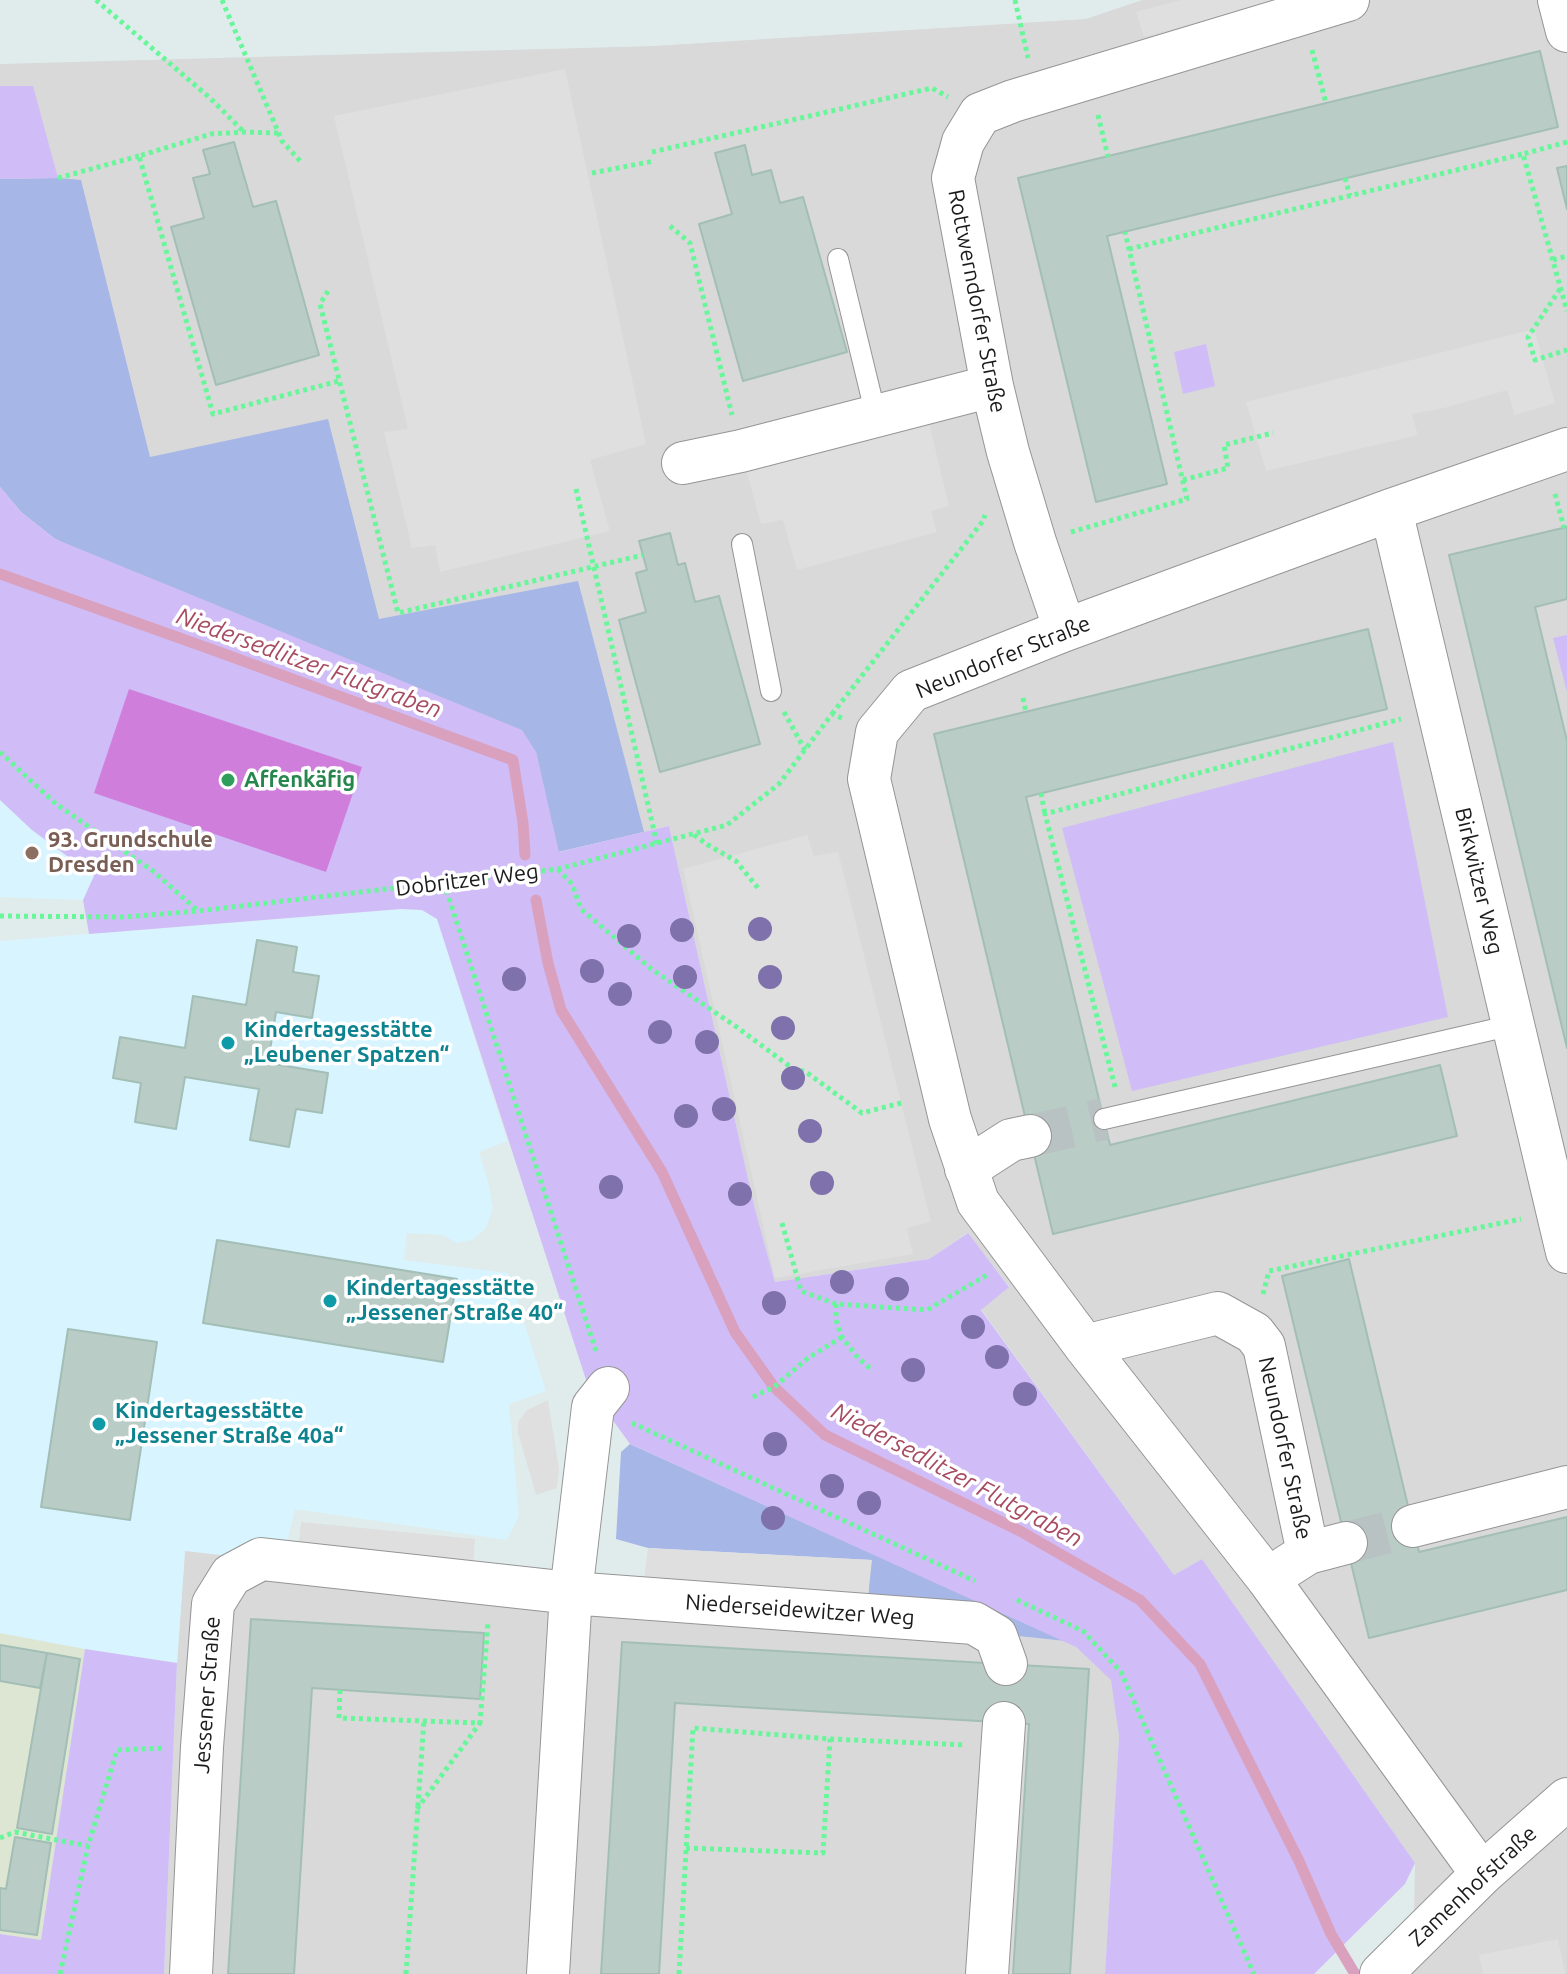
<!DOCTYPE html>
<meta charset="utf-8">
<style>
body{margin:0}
canvas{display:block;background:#e0ecec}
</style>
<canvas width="1567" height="1974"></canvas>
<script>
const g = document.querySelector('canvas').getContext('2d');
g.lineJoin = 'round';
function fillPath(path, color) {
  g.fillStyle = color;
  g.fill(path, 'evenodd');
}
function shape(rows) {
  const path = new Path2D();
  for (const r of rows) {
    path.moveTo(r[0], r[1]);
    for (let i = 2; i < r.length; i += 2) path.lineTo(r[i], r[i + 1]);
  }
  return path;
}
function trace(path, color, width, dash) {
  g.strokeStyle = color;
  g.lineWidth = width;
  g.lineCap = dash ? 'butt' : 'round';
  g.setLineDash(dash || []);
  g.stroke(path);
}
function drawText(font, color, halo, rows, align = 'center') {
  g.font = font + ' Ubuntu,sans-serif';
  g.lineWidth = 7;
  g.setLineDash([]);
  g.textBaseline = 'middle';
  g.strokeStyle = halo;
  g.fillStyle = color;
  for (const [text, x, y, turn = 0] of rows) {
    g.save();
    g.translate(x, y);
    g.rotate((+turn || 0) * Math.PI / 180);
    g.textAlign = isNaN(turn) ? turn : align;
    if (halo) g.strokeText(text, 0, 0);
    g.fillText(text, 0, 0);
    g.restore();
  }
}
fillPath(shape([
 [1142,0,1567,0,1567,1974,1413,1974,1415,1863,1202,1559,1174,1575,981,1309,1009,1286,967,1233,929,1259,775,1282,754,1205,669,826,558,852,0,487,0,64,654,46,1086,19],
 [185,1550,1065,1641,1076,1647,1112,1680,1119,1736,1105,1974,164,1974,177,1663]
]), '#d8d9d8');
fillPath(shape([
 [0,1633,85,1649,41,1941,0,1934]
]), '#dde6d2');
fillPath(shape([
 [0,800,32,830,95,876,83,900,0,897],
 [401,909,422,910,437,919,507,1141,479,1152,489,1186,493,1208,486,1228,472,1240,456,1243,443,1235,407,1233,404,1260,508,1273,546,1391,509,1404,519,1516,507,1540,295,1509,282,1562,185,1551,177,1663,85,1649,0,1633,0,941]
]), '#d8f4fe');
fillPath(shape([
 [58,178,81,180,150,457,328,419,379,619,578,581,644,832,558,852,536,752,55,539,21,512,0,487,0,179],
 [630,1444,1065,1641,1018,1636,867,1609,871,1560,648,1548,616,1539,621,1452]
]), '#a6b6e7');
fillPath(shape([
 [0,86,33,86,58,178,0,179],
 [1206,344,1215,386,1183,394,1174,352],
 [0,487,21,512,55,539,522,730,536,752,559,852,669,826,754,1205,775,1282,929,1259,968,1233,1009,1287,981,1310,1174,1575,1202,1559,1415,1863,1405,1884,1314,1974,1105,1974,1119,1736,1111,1680,1076,1647,630,1444,588,1386,437,919,422,910,401,909,89,934,83,900,94,876,32,830,0,800],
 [1567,635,1567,692,1553,638],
 [1393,742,1448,1017,1132,1091,1062,828],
 [85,1649,177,1663,164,1974,0,1974,0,1934,41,1940]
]), '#d0bdf7');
fillPath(shape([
 [129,689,362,767,326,872,94,793]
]), '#cf7fdb');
fillPath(shape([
 [1181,0,1277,0,1144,37,1136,12],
 [565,69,646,444,590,460,610,531,440,572,435,545,412,548,384,432,408,429,334,116],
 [1534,329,1555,403,1515,415,1507,390,1444,408,1412,414,1418,435,1266,471,1246,402],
 [928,419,949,506,931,511,937,532,797,570,783,520,761,524,746,469],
 [807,835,814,856,838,852,931,1222,907,1228,913,1254,775,1278,683,869],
 [548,1400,559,1469,557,1488,536,1495,518,1433,518,1422,527,1410],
 [301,1522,475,1539,473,1567,298,1550],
 [648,1548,872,1560,866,1614,642,1595],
 [1558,1939,1565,1974,1483,1974,1479,1955]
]), '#dfdfdf');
trace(shape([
 [0,574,216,651,513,760,523,823,525,855],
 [536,900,548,963,561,1010,662,1172,735,1332,774,1387,825,1435,1020,1531,1140,1600,1200,1664,1299,1861,1331,1934,1355,1974]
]), '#daa1bf', 11);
const building = shape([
 [1540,51,1558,127,1107,236,1167,484,1096,502,1018,178,1540,51],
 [234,142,253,207,276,201,319,355,216,385,171,227,204,218,193,178,210,174,203,150,234,142],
 [745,145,752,175,771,170,780,203,803,197,847,352,743,381,699,224,732,214,715,153,745,145],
 [1567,166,1567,209,1557,168,1567,166],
 [1567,527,1567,599,1535,607,1567,741,1567,1048,1449,555,1567,527],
 [670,533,678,565,685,563,695,602,719,596,760,744,660,772,619,620,646,612,636,573,647,570,639,541,670,533],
 [1368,629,1387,709,1026,797,1110,1145,1440,1065,1457,1136,1053,1234,934,734,1368,629],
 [257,940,297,947,293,972,319,976,312,1018,276,1012,268,1063,328,1073,322,1113,296,1109,289,1147,250,1140,259,1089,185,1077,176,1129,135,1122,141,1083,113,1078,120,1037,185,1048,193,996,246,1005,257,940],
 [217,1240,457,1279,443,1362,203,1323,217,1240],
 [1349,1259,1419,1552,1567,1517,1567,1590,1369,1638,1282,1276,1349,1259],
 [68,1329,157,1342,130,1520,41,1507,68,1329],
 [251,1619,484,1633,480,1699,312,1688,294,1974,228,1974,251,1619],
 [622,1642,1089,1669,1070,1974,1013,1974,1029,1724,675,1703,659,1974,601,1974,622,1642],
 [0,1645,47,1653,40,1688,0,1681,0,1645],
 [47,1653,80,1659,52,1834,17,1828,47,1653],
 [15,1837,51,1843,37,1935,0,1930,0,1888,6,1889,15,1837]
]);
fillPath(building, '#baccc6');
trace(building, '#a3beb6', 2);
trace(shape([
 [1030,1136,1104,1119],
 [1346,1543,1413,1526]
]), '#b9c2c2', 42, [42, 21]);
const lane = shape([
 [838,259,876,416],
 [742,544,771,691],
 [1104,1119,1513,1025]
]);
const street = shape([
 [1559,0,1567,31],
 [683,463,741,451,992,386],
 [1391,510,1567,1252],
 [1065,630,1035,542,1008,452,992,386,953,178,963,142,980,114,1013,101,1348,0],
 [966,1169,1011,1140,1030,1136],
 [1085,1346,1218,1313,1254,1333,1264,1346,1308,1553],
 [1413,1526,1567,1487],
 [1286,1567,1308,1553,1346,1543],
 [1482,1874,1268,1579,1085,1346,978,1202,950,1119,869,779,877,732,911,691,1065,630,1391,510,1567,449],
 [191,1974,202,1747,213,1604,231,1575,261,1559,571,1593,974,1623,996,1636,1006,1664],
 [548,1974,571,1593,593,1407,608,1388],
 [987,1974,1004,1723],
 [1381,1974,1482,1874,1567,1799]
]);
trace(lane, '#959595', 22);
trace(street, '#959595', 44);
trace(shape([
 [96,0,210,98,244,132],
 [222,0,282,141,301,162],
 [1015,0,1028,58],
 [1312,50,1326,103],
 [1098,115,1108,157],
 [278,133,245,132,211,134,139,156,213,414,339,381],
 [1567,142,1523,154,1567,311],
 [652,152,932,88,948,97],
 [592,173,654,161],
 [58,178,139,156],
 [1345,178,1350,196],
 [670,226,690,243,732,415],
 [1129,249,1523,154],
 [1553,260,1567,256],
 [1560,289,1528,337,1535,360,1567,350],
 [328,291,320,304,398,613,643,555],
 [1183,480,1228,468,1224,445,1273,433],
 [576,489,657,844],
 [1555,494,1564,528],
 [1071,532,1187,499,1125,232],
 [1023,698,1026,712],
 [784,712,805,750],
 [832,714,983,521,985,515],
 [0,752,56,804,153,871,197,910],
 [1041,793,1045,814],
 [694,835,708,845,736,861,758,888],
 [558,869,572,884,581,909,650,968,738,1028,792,1068,806,1072,862,1113,905,1102],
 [444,883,597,1354],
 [0,916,125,917,198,911,558,869,727,825,779,784,832,714,844,719],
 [1115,1087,1045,814,1401,719],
 [782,1223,801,1291,836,1304,927,1310,987,1275],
 [1263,1294,1269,1271,1521,1219],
 [836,1304,836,1320,842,1337,858,1358,873,1371],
 [753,1397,774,1387,808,1358,842,1337],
 [632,1423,975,1581],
 [1017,1600,1083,1631,1121,1672,1254,1974],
 [340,1690,339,1718,480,1723,488,1622],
 [417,1809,480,1723],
 [0,1838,15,1832,88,1846],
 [686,1848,823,1853,830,1739],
 [60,1974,88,1846,117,1750,165,1748],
 [406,1974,424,1720],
 [679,1974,693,1728,830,1739,966,1745]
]), '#68f69b', 5, [4, 4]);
trace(lane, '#fff', 20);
trace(street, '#fff', 42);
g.fillStyle = '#7f71ab';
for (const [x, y] of [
 [760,929],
 [682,930],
 [629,936],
 [592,971],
 [685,977],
 [770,977],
 [514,979],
 [620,994],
 [783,1028],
 [660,1032],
 [707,1042],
 [793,1078],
 [724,1109],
 [686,1116],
 [810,1131],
 [822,1183],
 [611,1187],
 [740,1194],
 [842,1282],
 [897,1289],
 [774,1303],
 [973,1327],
 [997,1357],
 [913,1370],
 [1025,1394],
 [775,1444],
 [832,1486],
 [869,1503],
 [773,1518]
]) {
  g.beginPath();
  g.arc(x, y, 12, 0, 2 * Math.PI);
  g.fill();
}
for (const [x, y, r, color] of [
 [228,780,8,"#2e9e5b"],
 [32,853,8,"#8d6e63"],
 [228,1043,8,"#0f9aa8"],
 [330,1301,8,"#0f9aa8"],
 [99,1424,8,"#0f9aa8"]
]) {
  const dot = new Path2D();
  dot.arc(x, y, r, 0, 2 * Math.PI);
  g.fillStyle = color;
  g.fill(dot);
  trace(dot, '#fff', 3);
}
drawText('22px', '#1b1b1b', '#fff', [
 ["Rottwerndorfer Straße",977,301,79],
 ["Neundorfer Straße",1003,657,-22],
 ["Dobritzer Weg",467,880,-7],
 ["Birkwitzer Weg",1479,881,77],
 ["Neundorfer Straße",1285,1448,78],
 ["Niederseidewitzer Weg",800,1610,4],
 ["Jessener Straße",207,1695,-86],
 ["Zamenhofstraße",1473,1886,-43]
]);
drawText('bold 22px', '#27864d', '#fff', [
 ["Affenkäfig",244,780]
], 'left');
drawText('bold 22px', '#785e54', '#fff', [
 ["93. Grundschule",48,840],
 ["Dresden",48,865]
], 'left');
drawText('bold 22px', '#0d838f', '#fff', [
 ["Kindertagesstätte",244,1030],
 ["„Leubener Spatzen“",244,1055],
 ["Kindertagesstätte",346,1288],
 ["„Jessener Straße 40“",346,1313],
 ["Kindertagesstätte",115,1411],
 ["„Jessener Straße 40a“",115,1436]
], 'left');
drawText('italic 24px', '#a74b61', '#fff', [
 ["Niedersedlitzer Flutgraben",309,663,20],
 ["Niedersedlitzer Flutgraben",957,1475,28]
]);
</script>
